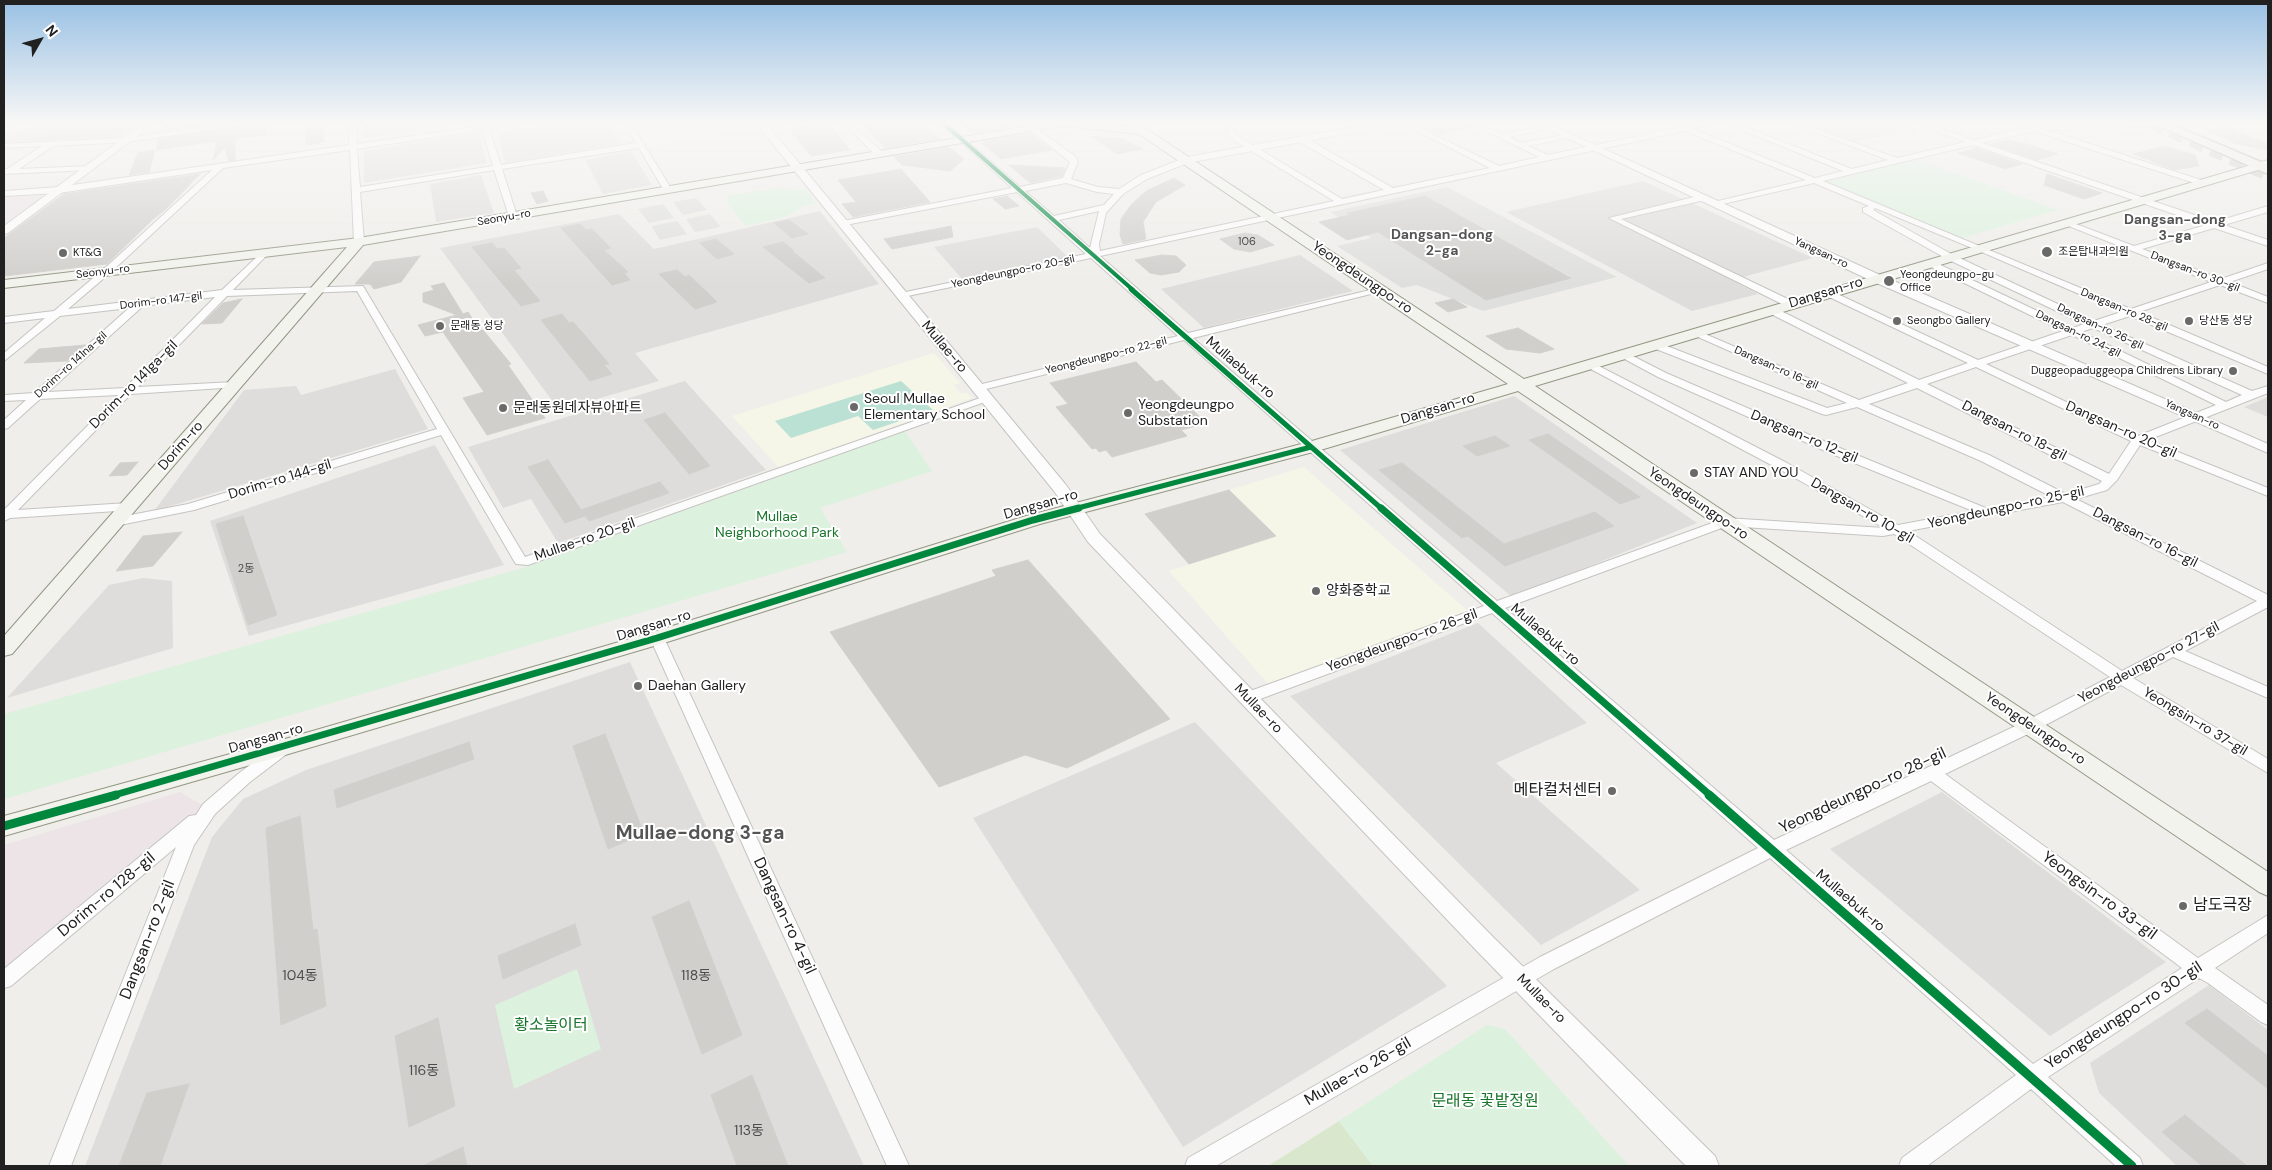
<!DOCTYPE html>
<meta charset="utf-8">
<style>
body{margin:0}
#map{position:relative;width:2272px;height:1170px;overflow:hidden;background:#efeeea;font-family:"DM Sans",sans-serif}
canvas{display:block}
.frame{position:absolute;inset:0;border:5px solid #212121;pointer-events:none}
.north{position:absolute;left:15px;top:15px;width:50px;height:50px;-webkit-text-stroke:4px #fff;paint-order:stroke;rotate:52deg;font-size:14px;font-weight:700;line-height:20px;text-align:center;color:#212121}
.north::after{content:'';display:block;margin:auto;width:18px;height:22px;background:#212121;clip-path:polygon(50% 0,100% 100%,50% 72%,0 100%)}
</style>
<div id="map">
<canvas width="2272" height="1170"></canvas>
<div class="frame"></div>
<div class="north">N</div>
</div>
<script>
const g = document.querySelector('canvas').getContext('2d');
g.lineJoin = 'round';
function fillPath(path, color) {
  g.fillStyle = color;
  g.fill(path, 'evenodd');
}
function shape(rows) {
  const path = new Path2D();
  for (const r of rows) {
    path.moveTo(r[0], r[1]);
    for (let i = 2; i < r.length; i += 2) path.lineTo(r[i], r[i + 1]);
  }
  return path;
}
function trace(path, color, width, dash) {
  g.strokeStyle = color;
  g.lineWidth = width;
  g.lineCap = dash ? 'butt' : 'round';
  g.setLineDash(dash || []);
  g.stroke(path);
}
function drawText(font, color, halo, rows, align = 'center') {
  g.font = font + ' "DM Sans","Noto Sans KR",sans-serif';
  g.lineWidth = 4;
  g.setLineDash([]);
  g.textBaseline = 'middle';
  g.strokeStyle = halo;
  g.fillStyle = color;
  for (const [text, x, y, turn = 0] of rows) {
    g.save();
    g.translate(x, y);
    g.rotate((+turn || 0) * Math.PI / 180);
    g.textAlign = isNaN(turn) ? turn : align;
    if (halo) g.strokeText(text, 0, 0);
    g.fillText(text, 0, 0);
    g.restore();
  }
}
fillPath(shape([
 [51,122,142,122,118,139,4,145,4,138,9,134],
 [364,122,470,122,470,123,364,138],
 [566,122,607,122,619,144,505,163,498,133],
 [1798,122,1893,122,1920,131,1911,134,1905,131,1854,142],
 [478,132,487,163,364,183,364,151],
 [631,151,652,185,603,194,585,160],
 [481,175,494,213,436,222,430,184],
 [1643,181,1813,258,1732,280,1758,294,1692,311,1506,212],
 [820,211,879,284,635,353,659,381,559,410,440,248,619,214,654,249],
 [1037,227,1068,257,962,279,934,247],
 [1300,255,1353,291,1204,328,1161,289],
 [395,369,428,429,154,511,244,390,296,386,301,395],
 [685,381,766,470,558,543,531,499,503,508,468,447],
 [1514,396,1697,523,1512,597,1340,450],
 [2268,397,2268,417,2244,407],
 [435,445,504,565,249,636,210,521],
 [143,578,172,581,173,648,7,698,109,585],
 [1478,623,1587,723,1496,763,1640,890,1541,945,1290,696],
 [630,662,864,1166,85,1166,212,837,243,799,306,770],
 [1195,722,1447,986,1183,1147,973,818],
 [1942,792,2166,962,2050,1036,1830,849],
 [2209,985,2268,1030,2268,1166,2177,1166,2099,1093,2090,1063]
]), '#dedddb');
fillPath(shape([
 [44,195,4,224,4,197],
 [180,792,209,809,4,978,4,845]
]), '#ece4e7');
fillPath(shape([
 [635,122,750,122,755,128,648,146],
 [934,353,960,383,954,385,960,393,967,393,972,398,779,468,732,416],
 [1304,467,1468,611,1270,686,1169,571,1275,536,1229,490]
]), '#f5f6e8');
fillPath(shape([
 [1339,1121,1373,1166,1268,1166]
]), '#d9e8cd');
fillPath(shape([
 [1916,159,2058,210,1962,238,1823,182],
 [777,188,806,190,816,203,803,206,786,217,745,226,727,202,729,195],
 [905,431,932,471,820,508,847,552,4,799,4,714,523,568],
 [577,969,601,1049,514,1089,495,1005],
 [1487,1025,1505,1029,1629,1166,1373,1166,1339,1121]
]), '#dcf1de');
fillPath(shape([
 [901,381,933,410,873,430,858,416,791,438,775,421]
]), '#bbe1d5');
fillPath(shape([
 [1447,187,1617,277,1483,311,1417,285,1402,288,1337,246,1371,238,1330,212],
 [1425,196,1571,277,1570,278,1486,299,1347,213],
 [696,198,707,210,683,215,673,202],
 [663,204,674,218,649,223,638,209],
 [710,214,721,227,695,232,686,219],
 [677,221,687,234,660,240,651,226]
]), '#dfdfdd');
const building = shape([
 [66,122,134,122,118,134,38,140,66,122],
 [190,122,233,122,162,131,164,125,190,122],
 [265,122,267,134,235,139,235,160,229,161,225,147,213,160,217,141,156,150,159,139,265,122],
 [828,122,850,150,811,156,789,129,828,122],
 [860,122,922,122,940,139,885,148,860,122],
 [958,122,1018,122,1021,125,973,133,958,122],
 [1411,122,1466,122,1474,127,1438,135,1411,122],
 [317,125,323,125,324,142,306,145,306,127,317,125],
 [2230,128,2268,144,2268,150,2236,144,2204,129,2230,128],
 [1031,133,1052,150,1001,159,982,143,985,143,983,141,1031,133],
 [1091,136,1124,139,1143,149,1117,154,1091,136],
 [2007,140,2027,144,2058,154,2037,160,1991,144,2007,140],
 [2164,146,2195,155,2199,166,2175,170,2133,154,2164,146],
 [949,147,964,159,950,171,902,165,894,157,949,147],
 [1976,148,2022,164,2005,169,1958,153,1976,148],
 [155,150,149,172,129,175,138,153,155,150],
 [1009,165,1065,168,1062,176,1030,183,1009,165],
 [901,169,930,202,853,217,842,204,856,202,838,180,901,169],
 [200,174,166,209,152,220,107,264,4,276,4,238,64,194,200,174],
 [2047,174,2102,193,2084,199,2044,185,2047,174],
 [1174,178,1185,185,1156,202,1143,222,1146,239,1123,244,1120,235,1121,219,1131,205,1146,191,1174,178],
 [543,191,548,201,537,204,531,193,543,191],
 [1007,196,1019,206,1005,209,993,199,1007,196],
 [1425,196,1571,278,1486,300,1378,232,1347,240,1319,222,1350,215,1347,213,1425,196],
 [789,220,808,234,792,238,774,223,789,220],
 [580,224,586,230,592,229,611,248,604,250,628,272,624,273,630,280,612,285,561,228,580,224],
 [951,226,953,237,892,249,884,239,951,226],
 [1245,233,1258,235,1274,245,1250,252,1234,249,1220,239,1245,233],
 [716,239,727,248,734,254,717,259,700,243,716,239],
 [783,242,794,251,792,251,825,278,809,283,763,247,783,242],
 [492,243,497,249,504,248,521,268,514,270,540,301,521,306,472,247,492,243],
 [1162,255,1176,256,1186,265,1179,272,1161,275,1150,273,1135,260,1162,255],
 [420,256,401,282,374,289,370,284,355,284,374,262,420,256],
 [677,270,685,277,689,275,717,302,695,309,659,274,677,270],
 [444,283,463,314,468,312,480,330,483,330,511,364,508,365,545,418,487,435,463,398,484,392,443,332,425,336,418,325,457,315,423,302,423,293,434,290,431,286,444,283],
 [242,299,222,323,202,324,223,303,242,299],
 [1453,299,1467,307,1448,312,1435,303,1453,299],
 [562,314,569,323,573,322,589,340,609,364,604,365,612,374,590,381,541,320,562,314],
 [1518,328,1554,349,1540,353,1506,349,1486,336,1518,328],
 [85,345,67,361,24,363,39,349,85,345],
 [1136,362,1156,382,1162,380,1202,419,1192,422,1196,426,1181,430,1187,436,1112,457,1106,450,1099,452,1096,448,1092,449,1056,407,1068,404,1050,383,1136,362],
 [665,413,710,466,689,474,644,420,665,413],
 [1548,434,1640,497,1620,504,1529,440,1548,434],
 [1495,436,1510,446,1477,456,1463,446,1495,436],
 [548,460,585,516,565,523,528,467,548,460],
 [138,462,127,475,109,476,120,463,138,462],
 [1402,463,1504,544,1595,512,1614,526,1505,566,1468,536,1462,538,1379,470,1402,463],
 [660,482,669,493,589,521,581,510,660,482],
 [1229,490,1276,536,1189,564,1145,514,1229,490],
 [243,516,277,615,248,625,216,524,243,516],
 [182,532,153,566,116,571,143,536,182,532],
 [1028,560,1170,719,1067,768,1025,755,939,787,830,632,996,576,992,570,1028,560],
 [605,734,644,834,608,849,573,746,605,734],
 [469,742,474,759,337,808,334,790,469,742],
 [300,816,313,930,317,929,326,1006,281,1025,266,828,300,816],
 [689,901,742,1035,702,1054,652,917,689,901],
 [575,924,581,945,503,979,498,956,575,924],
 [2207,1009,2268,1056,2268,1089,2185,1023,2207,1009],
 [438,1018,455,1106,409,1127,395,1036,438,1018],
 [752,1075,788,1166,737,1166,711,1095,752,1075],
 [189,1084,160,1166,119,1166,147,1093,189,1084],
 [2185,1115,2247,1166,2202,1166,2162,1132,2185,1115],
 [463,1147,467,1166,422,1166,463,1147]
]);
fillPath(building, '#d0cfcc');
trace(building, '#d2d0cc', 1);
trace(shape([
 [2151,122,2268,174]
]), '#c6c5c2', 14, [14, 8]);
const minor = shape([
 [245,122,263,122,127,142,53,146,19,169,89,166,93,168,89,170,4,174,4,170,7,169,42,146,4,148,4,144,127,138,245,122],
 [349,122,356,122,357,144,481,126,480,122,486,122,488,125,526,122,523,124,489,129,501,165,636,143,623,122,630,122,672,190,665,192,639,148,502,169,517,216,513,219,509,216,494,170,360,192,364,242,359,245,354,242,350,150,223,168,110,273,68,309,222,290,264,250,269,253,267,255,233,290,363,286,525,557,983,397,987,396,993,399,528,565,516,564,514,561,441,435,194,510,115,526,110,525,109,522,110,519,188,504,437,429,357,291,227,296,138,387,234,382,240,385,238,387,131,394,18,510,128,503,134,507,132,510,10,518,4,521,4,510,118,395,40,399,8,428,4,429,4,420,26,400,4,401,4,395,34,393,129,308,60,316,4,361,4,353,45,318,4,323,4,317,54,311,104,269,212,170,59,193,4,196,4,191,59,187,349,145,349,122],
 [482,130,493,166,360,187,357,149,482,130],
 [215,297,125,388,48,392,143,306,215,297],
 [779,122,797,122,764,128,760,126,779,122],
 [843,122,850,122,882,152,882,156,876,156,843,122],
 [939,122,946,122,1020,187,1063,178,1070,162,1020,122,1027,122,1075,156,1078,162,1071,179,1098,187,1119,189,1141,175,1184,158,1190,158,1190,162,1147,179,1123,194,1106,213,1099,244,1100,251,1334,201,1230,138,1224,122,1230,122,1236,135,1342,199,1384,190,1298,141,1298,137,1304,137,1393,188,1490,168,1399,122,1407,122,1499,166,1539,157,1468,122,1476,122,1502,134,1551,125,1555,127,1509,137,1521,143,1572,133,1572,137,1528,146,1548,155,1705,122,1717,122,1693,129,1815,178,1843,171,1722,122,1732,122,1852,169,1888,160,1788,122,1797,122,1897,158,1965,142,1911,122,1920,122,1933,126,1964,122,1941,129,1974,140,2033,126,2224,122,2221,124,2047,130,2204,181,2204,185,2201,185,2040,133,2040,130,1982,143,2215,222,2268,206,2268,212,2224,225,2268,240,2268,246,2214,228,2142,249,2221,279,2268,263,2268,269,2230,282,2268,297,2268,303,2220,285,2139,312,2268,367,2268,374,2130,316,2102,325,2252,391,2268,386,2268,393,2148,440,2268,488,2268,496,2140,445,2117,480,2107,490,2076,499,2268,595,2268,607,2185,651,2268,687,2268,698,2173,657,2133,678,2268,759,2268,773,2121,685,2036,730,1945,774,2198,958,2268,915,2268,933,2215,968,2268,1005,2268,1025,2261,1022,2208,983,2199,978,2048,1077,2140,1158,2143,1166,2116,1166,2031,1089,1927,1166,1899,1166,1902,1158,2016,1075,1770,858,1554,969,1216,1166,1185,1166,1188,1158,1540,957,1758,848,1492,613,1252,702,1242,702,1239,698,1242,694,1484,606,1184,340,978,391,974,390,974,386,1178,336,1091,258,898,298,898,294,901,293,1086,254,1017,192,840,226,840,222,843,221,1012,188,939,122],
 [1685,131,1806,180,1714,202,1714,206,1814,183,1869,206,1863,208,1863,212,1947,259,2084,324,2073,328,1930,260,1927,261,1927,265,2063,331,1978,360,1831,291,1825,291,1825,295,1968,363,1919,380,1775,308,1767,308,1767,312,1908,383,1859,400,1698,331,1690,331,1689,333,1847,403,1827,408,1659,343,1651,343,1651,347,1822,414,1826,415,1857,407,1981,461,2052,497,1988,509,1840,448,1666,373,1623,351,1619,352,1619,356,1658,377,1832,454,1973,511,1898,525,1787,463,1589,361,1584,364,1585,366,1779,469,1884,528,1726,518,1497,601,1193,338,1383,291,1383,287,1188,333,1100,256,1685,131],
 [1973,145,2206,225,2134,246,2068,221,2061,223,2211,282,2131,309,1823,181,1973,145],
 [1066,183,1097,192,1114,194,1104,205,1054,216,1025,191,1066,183],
 [1875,208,1977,250,2121,312,2094,321,1953,255,1873,210,1875,208],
 [1099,211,1090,248,1059,220,1099,211],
 [2093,328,2242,395,2226,402,2081,332,2093,328],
 [2072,335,2216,405,2138,436,1986,364,2072,335],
 [1976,367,2131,441,2109,474,1927,384,1976,367],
 [1917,388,2102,481,2099,484,2066,494,1989,455,1869,404,1917,388],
 [2063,502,2257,601,2122,671,1908,531,2063,502],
 [1727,526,1883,536,1894,534,2110,677,2024,722,1774,840,1505,608,1727,526],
 [1931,781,2182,968,2033,1064,1786,850,1931,781],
 [1702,195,1705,196,1705,200,1621,219,1794,302,1794,306,1786,306,1609,218,1702,195],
 [657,633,664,638,909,1166,887,1166,650,638,657,633],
 [282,743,288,745,290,749,288,753,250,782,215,814,194,845,71,1166,49,1166,176,847,11,986,4,988,4,969,189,816,196,815,203,804,238,774,276,745,282,743]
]);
const tertiary = shape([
 [11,122,22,122,4,134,4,127,11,122],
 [145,122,156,122,8,233,4,234,4,226,145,122],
 [755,122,765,122,1066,485,1100,534,1492,936,1715,1156,1719,1166,1686,1166,1476,950,1088,542,1054,491,755,122],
 [1381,122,1400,122,1395,125,1187,163,1182,160,1187,157,1381,122],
 [1533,122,1545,122,1880,275,2268,444,2268,453,1872,281,1533,122]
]);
const secondary = shape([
 [1052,122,1081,122,1128,126,1124,122,1136,122,1524,379,2268,160,2268,167,1535,386,2268,872,2268,896,2259,892,1518,391,1317,451,1040,524,664,643,285,755,4,836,4,816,285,739,650,633,1026,516,1305,443,1508,384,1139,134,1062,126,363,245,12,654,4,656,4,636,347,247,4,288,4,280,359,238,1052,122]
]);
const primary = shape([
 [2150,122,2166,122,2268,165,2268,174,2150,122]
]);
trace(minor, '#c5c4c2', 2);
trace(tertiary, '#c5c4c2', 2);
trace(secondary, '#949784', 2);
trace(primary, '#a39d89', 3);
fillPath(minor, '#fdfcfc');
fillPath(tertiary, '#fdfcfc');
fillPath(secondary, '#f2f3ed');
fillPath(primary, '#f1eee7');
trace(shape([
 [942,122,1133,290]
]), '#00873e', 4);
trace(shape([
 [1131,289,1382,509],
 [1074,509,1311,447]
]), '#00873e', 5);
trace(shape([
 [1381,508,1711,796],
 [111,796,657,638,1033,520,1079,508]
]), '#00873e', 7);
trace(shape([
 [1709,795,2132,1166],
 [4,826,116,795]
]), '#00873e', 9);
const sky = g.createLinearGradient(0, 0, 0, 285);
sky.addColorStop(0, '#99c1e4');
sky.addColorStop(0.43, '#f8f7f6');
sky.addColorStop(1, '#f8f7f600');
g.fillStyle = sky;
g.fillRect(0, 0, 2272, 285);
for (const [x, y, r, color] of [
 [2047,252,6,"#696967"],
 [63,253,5,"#696967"],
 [1889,281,6,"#696967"],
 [1897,321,5,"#696967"],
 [2189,321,5,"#696967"],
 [440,326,5,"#696967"],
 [2233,371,5,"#696967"],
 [854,407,5,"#696967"],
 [503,408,5,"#696967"],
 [1128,413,5,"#696967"],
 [1694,473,5,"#696967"],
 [1316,591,5,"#696967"],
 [638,686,5,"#696967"],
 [1612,791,5,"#696967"],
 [2183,906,5,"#696967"]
]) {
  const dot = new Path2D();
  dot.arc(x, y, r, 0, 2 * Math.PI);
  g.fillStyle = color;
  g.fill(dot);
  trace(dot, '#fff', 2);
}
drawText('11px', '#212121', '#fff', [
 ["Seonyu-ro",504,218,-10],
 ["Yangsan-ro",1821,253,25],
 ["Seonyu-ro",103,272,-7],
 ["Yeongdeungpo-ro 20-gil",1013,272,-12],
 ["Dangsan-ro 30-gil",2195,272,21],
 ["Dorim-ro 147-gil",161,301,-7],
 ["Dangsan-ro 28-gil",2124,310,23],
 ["Dangsan-ro 26-gil",2100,327,25],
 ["Dangsan-ro 24-gil",2078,334,26],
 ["Yeongdeungpo-ro 22-gil",1106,356,-14],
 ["Dorim-ro 141na-gil",71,365,-42],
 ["Dangsan-ro 16-gil",1776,368,24],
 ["Yangsan-ro",2192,415,24]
]);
drawText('11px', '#4d4c4c', null, [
 ["106",1247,242],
 ["2동",246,569]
]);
drawText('11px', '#212121', '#fff', [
 ["조은탑내과의원",2058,252],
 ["KT&G",73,253],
 ["Yeongdeungpo-gu",1900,275],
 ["Office",1900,288],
 ["Seongbo Gallery",1907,321],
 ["당산동 성당",2199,321],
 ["문래동 성당",450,326],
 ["Duggeopaduggeopa Childrens Library",2223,371,"right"]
], 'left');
drawText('bold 14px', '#545454', '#fff', [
 ["Dangsan-dong",2175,220],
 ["3-ga",2175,236],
 ["Dangsan-dong",1442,235],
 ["2-ga",1442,251]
]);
drawText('14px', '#212121', '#fff', [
 ["Yeongdeungpo-ro",1362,278,34],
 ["Dangsan-ro",1826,293,-17],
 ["Mullae-ro",944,347,50],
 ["Mullaebuk-ro",1240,368,41],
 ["Dorim-ro 141ga-gil",134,385,-45],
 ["Dangsan-ro",1438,409,-17],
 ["Dangsan-ro 20-gil",2121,430,24],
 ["Dangsan-ro 18-gil",2014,431,27],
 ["Dangsan-ro 12-gil",1804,437,23],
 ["Dorim-ro",181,446,-49],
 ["Dorim-ro 144-gil",280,480,-17],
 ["Yeongdeungpo-ro",1698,504,34],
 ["Dangsan-ro",1041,505,-16],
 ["Yeongdeungpo-ro 25-gil",2006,508,-12],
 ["Dangsan-ro 10-gil",1862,511,30],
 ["Dangsan-ro 16-gil",2145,538,27],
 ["Mullae-ro 20-gil",585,540,-19],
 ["Dangsan-ro",654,626,-17],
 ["Mullaebuk-ro",1545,635,41],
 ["Yeongdeungpo-ro 26-gil",1402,641,-20],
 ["Yeongdeungpo-ro 27-gil",2149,663,-28],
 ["Mullae-ro",1258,709,46],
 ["Yeongsin-ro 37-gil",2195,722,31],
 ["Yeongdeungpo-ro",2035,729,34],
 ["Dangsan-ro",266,739,-16],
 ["Mullaebuk-ro",1850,901,41],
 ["Mullae-ro",1541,999,45]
]);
drawText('14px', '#212121', '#fff', [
 ["Seoul Mullae",864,399],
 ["Elementary School",864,415],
 ["Yeongdeungpo",1138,405],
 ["Substation",1138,421],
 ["문래동원데자뷰아파트",513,408],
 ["STAY AND YOU",1704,473],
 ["양화중학교",1326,591],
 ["Daehan Gallery",648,686]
], 'left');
drawText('14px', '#19762b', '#fff', [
 ["Mullae",777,517],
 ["Neighborhood Park",777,533]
]);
drawText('14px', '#4d4c4c', null, [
 ["104동",300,976],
 ["118동",696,976],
 ["116동",424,1071],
 ["113동",749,1131]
]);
drawText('16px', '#212121', '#fff', [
 ["메타컬처센터",1602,791],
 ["남도극장",2193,906,"left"]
], 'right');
drawText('16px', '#212121', '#fff', [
 ["Yeongdeungpo-ro 28-gil",1863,791,-25],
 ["Dorim-ro 128-gil",107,895,-40],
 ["Yeongsin-ro 33-gil",2099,896,36],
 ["Dangsan-ro 4-gil",784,916,65],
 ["Dangsan-ro 2-gil",148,940,-69],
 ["Yeongdeungpo-ro 30-gil",2124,1016,-33],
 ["Mullae-ro 26-gil",1358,1072,-30]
]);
drawText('16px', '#19762b', '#fff', [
 ["황소놀이터",551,1026],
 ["문래동 꽃밭정원",1485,1102]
]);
drawText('bold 19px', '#545454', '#fff', [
 ["Mullae-dong 3-ga",700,834]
]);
</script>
